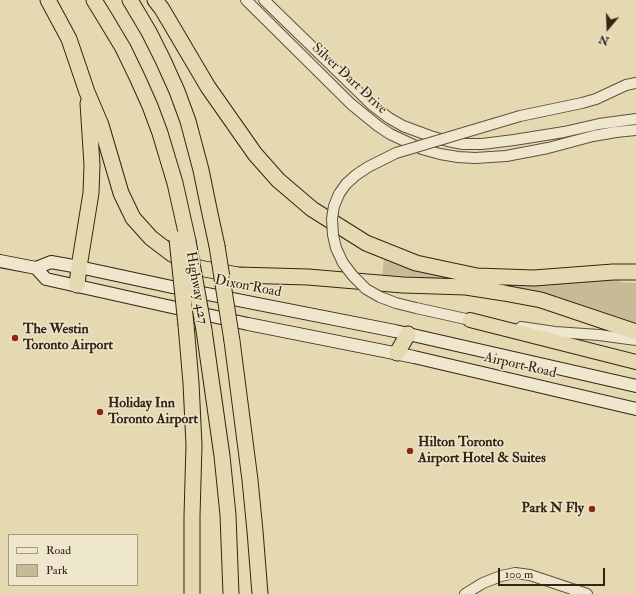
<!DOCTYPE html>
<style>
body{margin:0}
#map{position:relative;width:636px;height:594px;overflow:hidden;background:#e5d9b2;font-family:"IM FELL Double Pica",serif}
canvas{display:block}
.legend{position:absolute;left:8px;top:534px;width:130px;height:52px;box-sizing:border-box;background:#eee6cd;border:1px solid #a49883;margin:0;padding:5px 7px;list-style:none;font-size:12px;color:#342414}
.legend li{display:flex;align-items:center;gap:8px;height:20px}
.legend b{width:20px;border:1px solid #a49883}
.north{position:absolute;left:588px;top:8px;width:40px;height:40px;-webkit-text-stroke:3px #eee6cd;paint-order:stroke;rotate:199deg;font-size:11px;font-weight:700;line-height:16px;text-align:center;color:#342414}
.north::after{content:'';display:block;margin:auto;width:14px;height:18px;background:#342414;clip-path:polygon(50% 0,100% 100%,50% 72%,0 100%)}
.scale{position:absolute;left:498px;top:568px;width:107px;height:18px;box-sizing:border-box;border:2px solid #342414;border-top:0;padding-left:5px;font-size:12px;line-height:14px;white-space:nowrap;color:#342414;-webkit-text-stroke:3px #eee6cd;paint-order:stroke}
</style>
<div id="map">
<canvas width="636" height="594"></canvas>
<ul class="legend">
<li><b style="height:5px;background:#eee6cd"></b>Road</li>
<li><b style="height:11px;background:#c7ba97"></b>Park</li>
</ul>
<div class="north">N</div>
<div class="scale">100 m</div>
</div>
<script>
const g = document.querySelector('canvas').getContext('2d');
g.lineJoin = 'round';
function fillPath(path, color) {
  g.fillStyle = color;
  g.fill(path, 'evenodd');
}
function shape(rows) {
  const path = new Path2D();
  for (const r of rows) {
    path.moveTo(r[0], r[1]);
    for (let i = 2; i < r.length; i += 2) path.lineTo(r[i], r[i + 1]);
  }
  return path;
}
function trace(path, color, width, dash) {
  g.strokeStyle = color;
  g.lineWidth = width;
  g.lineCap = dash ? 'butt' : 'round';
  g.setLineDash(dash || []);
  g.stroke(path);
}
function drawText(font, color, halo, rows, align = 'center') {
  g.font = font + ' "IM FELL Double Pica",serif';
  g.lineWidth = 3;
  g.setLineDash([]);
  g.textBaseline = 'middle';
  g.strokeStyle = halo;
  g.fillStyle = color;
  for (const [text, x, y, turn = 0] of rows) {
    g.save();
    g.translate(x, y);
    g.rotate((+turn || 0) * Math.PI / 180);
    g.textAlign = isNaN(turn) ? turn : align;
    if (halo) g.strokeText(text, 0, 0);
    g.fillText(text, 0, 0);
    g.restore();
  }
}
fillPath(shape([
 [384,256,425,270,593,279,620,280,619,282,636,283,636,326,611,318,382,278]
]), '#c7ba97');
const tertiary = shape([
 [246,0,351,104,378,126,390,134,422,149,440,154,458,157,475,158,506,156,548,148,593,136,616,132,636,130],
 [264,0,372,105,389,118,403,126,430,136,448,141,463,144,482,144,514,140,564,132,599,124,636,119],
 [520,116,582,103,596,99,626,85,636,83],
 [339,194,346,184,356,175,368,167,396,153],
 [416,308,475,321],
 [521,327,555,332,599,335,636,340],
 [465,594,483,583,501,576,515,573,530,575,587,594]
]);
const secondary = shape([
 [0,261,36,268,51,262,79,267,172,287,395,331,636,386],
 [36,268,46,279,248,324,414,357,636,409]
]);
const trunk = shape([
 [470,320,636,362]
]);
const motorway = shape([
 [48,0,69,39,87,92,101,125,121,193,133,218,151,238,172,254,199,268,238,275,308,277,403,285,466,287,504,293,541,300,636,332],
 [94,0,105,18,123,48,137,77,150,106,160,133,175,183,188,241],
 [130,0,149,32,163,60,177,91,188,121,201,170,209,209,217,246],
 [155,0,162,9,208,87,255,154,278,180,312,209,366,243,416,263,477,276,534,278,613,272,636,272],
 [77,285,79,267,91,193,92,165,88,103],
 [186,325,191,383,194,445,192,516,192,594],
 [204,330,222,456,228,515,231,594],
 [232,341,250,480,255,531,260,594],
 [397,353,408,334]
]);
trace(tertiary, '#60513c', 12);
trace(secondary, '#342414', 14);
trace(trunk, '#342414', 16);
trace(motorway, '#342414', 17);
trace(tertiary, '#eee6cd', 10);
trace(secondary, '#eee6cd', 12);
trace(trunk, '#e5d9b2', 14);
trace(motorway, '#e5d9b2', 15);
const tertiaryBridge = shape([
 [396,153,520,116],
 [339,194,334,206,332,219,333,235,336,248,343,263,353,276,366,289,380,297,396,303,416,308]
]);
const motorwayBridge = shape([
 [177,239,186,325],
 [188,241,204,330],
 [217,246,232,341]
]);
trace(tertiaryBridge, '#60513c', 12, []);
trace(motorwayBridge, '#342414', 17, []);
trace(tertiaryBridge, '#eee6cd', 10);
trace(motorwayBridge, '#e5d9b2', 15);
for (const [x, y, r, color] of [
 [15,338,4,"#8f2418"],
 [100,412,4,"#8f2418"],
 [410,451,4,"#8f2418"],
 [592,509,4,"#8f2418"]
]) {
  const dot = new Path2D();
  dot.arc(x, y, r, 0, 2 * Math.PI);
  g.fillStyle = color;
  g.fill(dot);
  trace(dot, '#eee6cd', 1.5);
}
drawText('14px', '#342414', '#eee6cd', [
 ["Silver Dart Drive",349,79,43],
 ["Dixon Road",248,287,11],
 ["Highway 427",196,288,80],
 ["Airport Road",520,366,13]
]);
drawText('bold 14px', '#342414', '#eee6cd', [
 ["The Westin",23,330],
 ["Toronto Airport",23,346],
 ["Holiday Inn",108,404],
 ["Toronto Airport",108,420],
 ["Hilton Toronto",418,443],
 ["Airport Hotel & Suites",418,459],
 ["Park N Fly",584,509,"right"]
], 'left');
</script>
